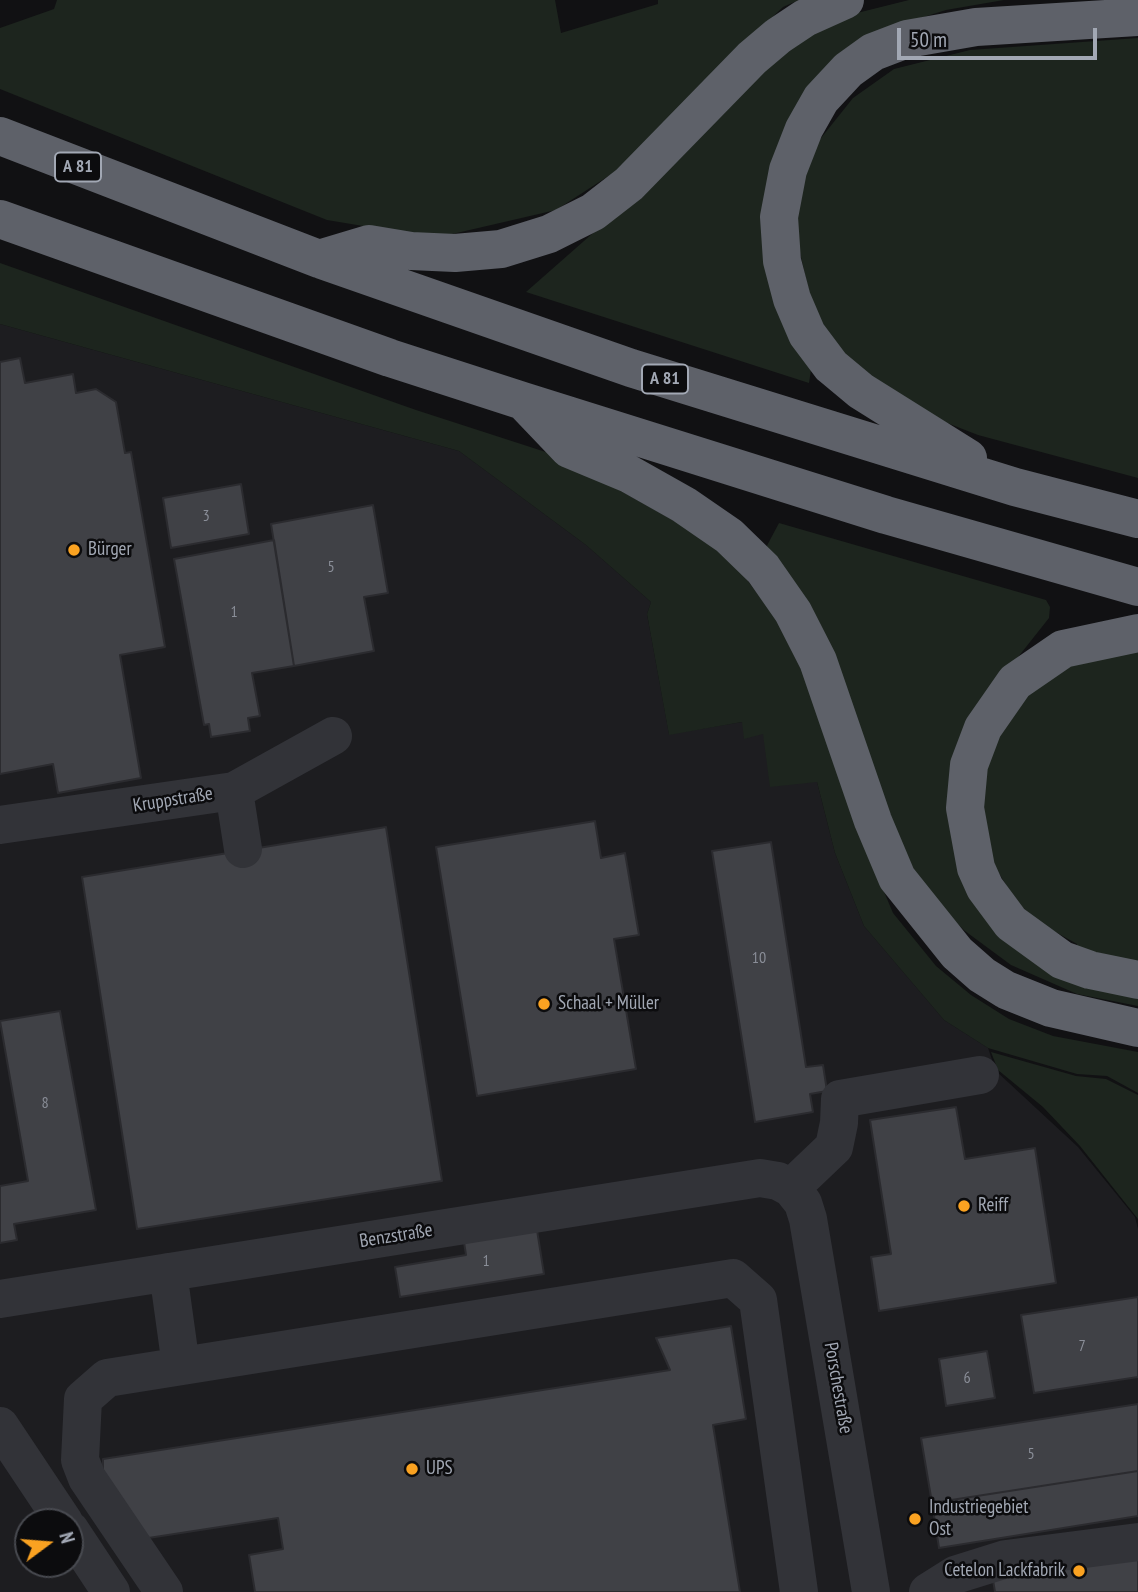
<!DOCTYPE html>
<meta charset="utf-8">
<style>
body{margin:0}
#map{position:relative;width:1138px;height:1592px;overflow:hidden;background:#111113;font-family:"PT Sans Narrow",sans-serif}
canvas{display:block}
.north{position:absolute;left:14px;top:1508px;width:70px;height:70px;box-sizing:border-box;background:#0c0c0e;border:2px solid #484a50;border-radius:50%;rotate:74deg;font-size:19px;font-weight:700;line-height:28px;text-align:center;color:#a2a8b4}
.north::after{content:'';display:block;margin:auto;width:24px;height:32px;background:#faa221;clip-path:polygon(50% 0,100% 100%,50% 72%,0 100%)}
.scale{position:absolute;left:897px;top:28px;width:200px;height:32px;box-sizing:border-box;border:4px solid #a2a8b4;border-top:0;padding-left:9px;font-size:21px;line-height:24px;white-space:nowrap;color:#a2a8b4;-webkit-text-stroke:5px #0c0c0e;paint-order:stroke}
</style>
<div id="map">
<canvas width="1138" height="1592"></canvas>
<div class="north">N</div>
<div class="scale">50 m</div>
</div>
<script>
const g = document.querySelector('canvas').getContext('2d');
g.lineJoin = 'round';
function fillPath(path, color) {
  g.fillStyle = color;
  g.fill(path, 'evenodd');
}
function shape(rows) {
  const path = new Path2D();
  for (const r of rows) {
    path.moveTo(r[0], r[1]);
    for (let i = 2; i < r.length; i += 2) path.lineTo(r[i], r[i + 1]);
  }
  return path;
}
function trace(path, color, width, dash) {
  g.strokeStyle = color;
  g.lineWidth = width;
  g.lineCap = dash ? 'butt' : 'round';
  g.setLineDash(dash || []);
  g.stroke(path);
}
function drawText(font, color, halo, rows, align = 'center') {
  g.font = font + ' "PT Sans Narrow",sans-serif';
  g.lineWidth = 5;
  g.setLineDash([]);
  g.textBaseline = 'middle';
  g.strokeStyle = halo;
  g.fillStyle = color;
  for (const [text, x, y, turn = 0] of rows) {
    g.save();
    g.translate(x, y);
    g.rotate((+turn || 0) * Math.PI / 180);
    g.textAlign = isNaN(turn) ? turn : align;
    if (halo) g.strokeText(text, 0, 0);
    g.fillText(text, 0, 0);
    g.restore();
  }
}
fillPath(shape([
 [0,324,459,451,586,545,651,602,647,614,669,734,742,722,763,734,817,782,835,853,864,926,944,1020,988,1048,996,1071,1078,1147,1135,1217,1138,1229,1138,1592,0,1592],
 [28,1522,70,1522,70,1564,28,1564]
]), '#1d1d20');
fillPath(shape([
 [57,0,555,0,561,33,658,4,658,0,799,0,783,7,690,96,630,162,556,210,435,238,327,220,0,89,0,28,54,9],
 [909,0,1004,0,946,10,911,21,785,135,811,370,809,383,526,292,601,226,747,80,833,19],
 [1138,38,1138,478,978,435,919,412,835,352,816,321,793,223,813,148,853,98,894,69,970,50],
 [0,263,416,410,558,456,723,548,797,646,877,875,893,913,936,966,971,995,1009,1019,1053,1036,1138,1052,1138,1093,1107,1076,1077,1074,988,1048,944,1020,864,926,835,853,817,782,770,787,763,734,744,739,742,722,669,735,647,614,651,602,586,545,459,451,0,324],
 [779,523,1046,600,1050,607,1049,618,984,700,960,868,1138,994,1138,1006,1077,994,1011,965,965,931,943,910,910,868,762,555],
 [1138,650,1138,966,1077,950,1077,944,1043,925,1016,902,993,863,980,823,983,772,1011,708,1057,669],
 [991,1052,1076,1076,1106,1079,1138,1095,1138,1219,1080,1146,1043,1107,998,1070]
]), '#1d251e');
const building = shape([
 [20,358,25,383,73,374,76,393,96,389,116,402,125,453,131,452,165,647,120,655,141,778,58,793,53,764,0,774,0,362,20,358],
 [241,484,249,534,171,548,163,498,241,484],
 [373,505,388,593,364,597,374,651,294,666,271,524,373,505],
 [274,540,294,666,252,673,260,716,248,718,250,731,211,737,209,724,204,725,174,559,274,540],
 [595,821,601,858,625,853,639,935,614,939,636,1069,477,1096,436,847,595,821],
 [386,827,442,1181,137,1229,82,877,386,827],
 [771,842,806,1067,823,1065,827,1091,810,1094,813,1112,755,1122,712,851,771,842],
 [60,1011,96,1210,14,1224,17,1240,0,1243,0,1186,28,1181,0,1021,60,1011],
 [956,1107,965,1159,1035,1148,1056,1283,879,1311,871,1257,891,1254,870,1120,956,1107],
 [537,1230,544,1274,400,1297,395,1267,466,1255,464,1242,537,1230],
 [1138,1297,1138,1377,1034,1393,1021,1315,1138,1297],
 [731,1326,746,1419,713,1425,740,1592,255,1592,249,1555,283,1549,278,1518,142,1539,103,1479,103,1459,670,1370,656,1338,731,1326],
 [987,1351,995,1398,946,1406,939,1359,987,1351],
 [1138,1404,1138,1471,932,1503,921,1438,1138,1404],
 [1138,1471,1138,1516,939,1548,932,1503,1138,1471],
 [1138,1554,1138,1592,995,1592,992,1574,1138,1554]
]);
fillPath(building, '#404146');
trace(building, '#2b2b2f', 2);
trace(shape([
 [234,791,243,849],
 [0,825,234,791,333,736],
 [791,1188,834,1147,839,1123,840,1099,980,1075],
 [168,1272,181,1366],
 [0,1299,760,1178,778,1181,791,1188,803,1203,808,1219,871,1592],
 [0,1426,64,1522],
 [70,1530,111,1592],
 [164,1592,87,1478,80,1460,83,1399,107,1378,733,1278,758,1300,799,1592],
 [928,1592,955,1575,1006,1559,1138,1542]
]), '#323338', 38);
trace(shape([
 [0,136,319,259,631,368,1015,487,1138,519],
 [0,219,390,358,523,401,886,515,1138,587],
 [319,259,369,244,411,251,455,253,501,249,549,234,593,212,629,184,752,58,778,36,805,18,845,0],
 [527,405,569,449,629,474,684,505,729,536,763,569,793,612,818,661,873,821,897,878,957,953,982,975,1006,990,1051,1008,1138,1028],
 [968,458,861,391,831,366,807,334,792,299,782,261,779,217,788,170,804,129,821,99,848,70,873,52,907,39,976,27,1138,17],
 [1138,633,1063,649,1015,682,983,728,969,765,965,808,976,868,985,888,1011,923,1062,960,1090,970,1138,980]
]), '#5e6169', 38);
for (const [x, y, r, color] of [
 [74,550,7,"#faa221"],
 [544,1004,7,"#faa221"],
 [964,1206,7,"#faa221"],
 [412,1469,7,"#faa221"],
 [915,1519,7,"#faa221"],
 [1079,1571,7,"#faa221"]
]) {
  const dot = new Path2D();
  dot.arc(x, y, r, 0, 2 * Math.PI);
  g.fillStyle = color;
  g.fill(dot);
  trace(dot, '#0c0c0e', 2.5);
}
drawText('16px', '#8a8e98', null, [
 ["3",206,516],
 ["5",331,567],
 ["1",234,612],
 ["10",759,958],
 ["8",45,1103],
 ["1",486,1261],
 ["7",1082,1346],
 ["6",967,1378],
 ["5",1031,1454]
]);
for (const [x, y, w] of [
 [78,167,46],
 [665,379,46]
]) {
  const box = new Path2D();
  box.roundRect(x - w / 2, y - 14.5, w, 29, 5);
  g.fillStyle = '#0c0c0e';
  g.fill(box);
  trace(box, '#a2a8b4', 2);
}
drawText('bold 18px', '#a2a8b4', null, [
 ["A 81",78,167],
 ["A 81",665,379]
]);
drawText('19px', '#a2a8b4', '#0c0c0e', [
 ["Bürger",88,550],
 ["Schaal + Müller",558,1004],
 ["Reiff",978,1206],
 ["UPS",426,1469],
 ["Industriegebiet",929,1508],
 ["Ost",929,1530],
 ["Cetelon Lackfabrik",1065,1571,"right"]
], 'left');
drawText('19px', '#a2a8b4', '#0c0c0e', [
 ["Kruppstraße",173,800,-9],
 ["Benzstraße",396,1236,-9],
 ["Porschestraße",838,1388,80]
]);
</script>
